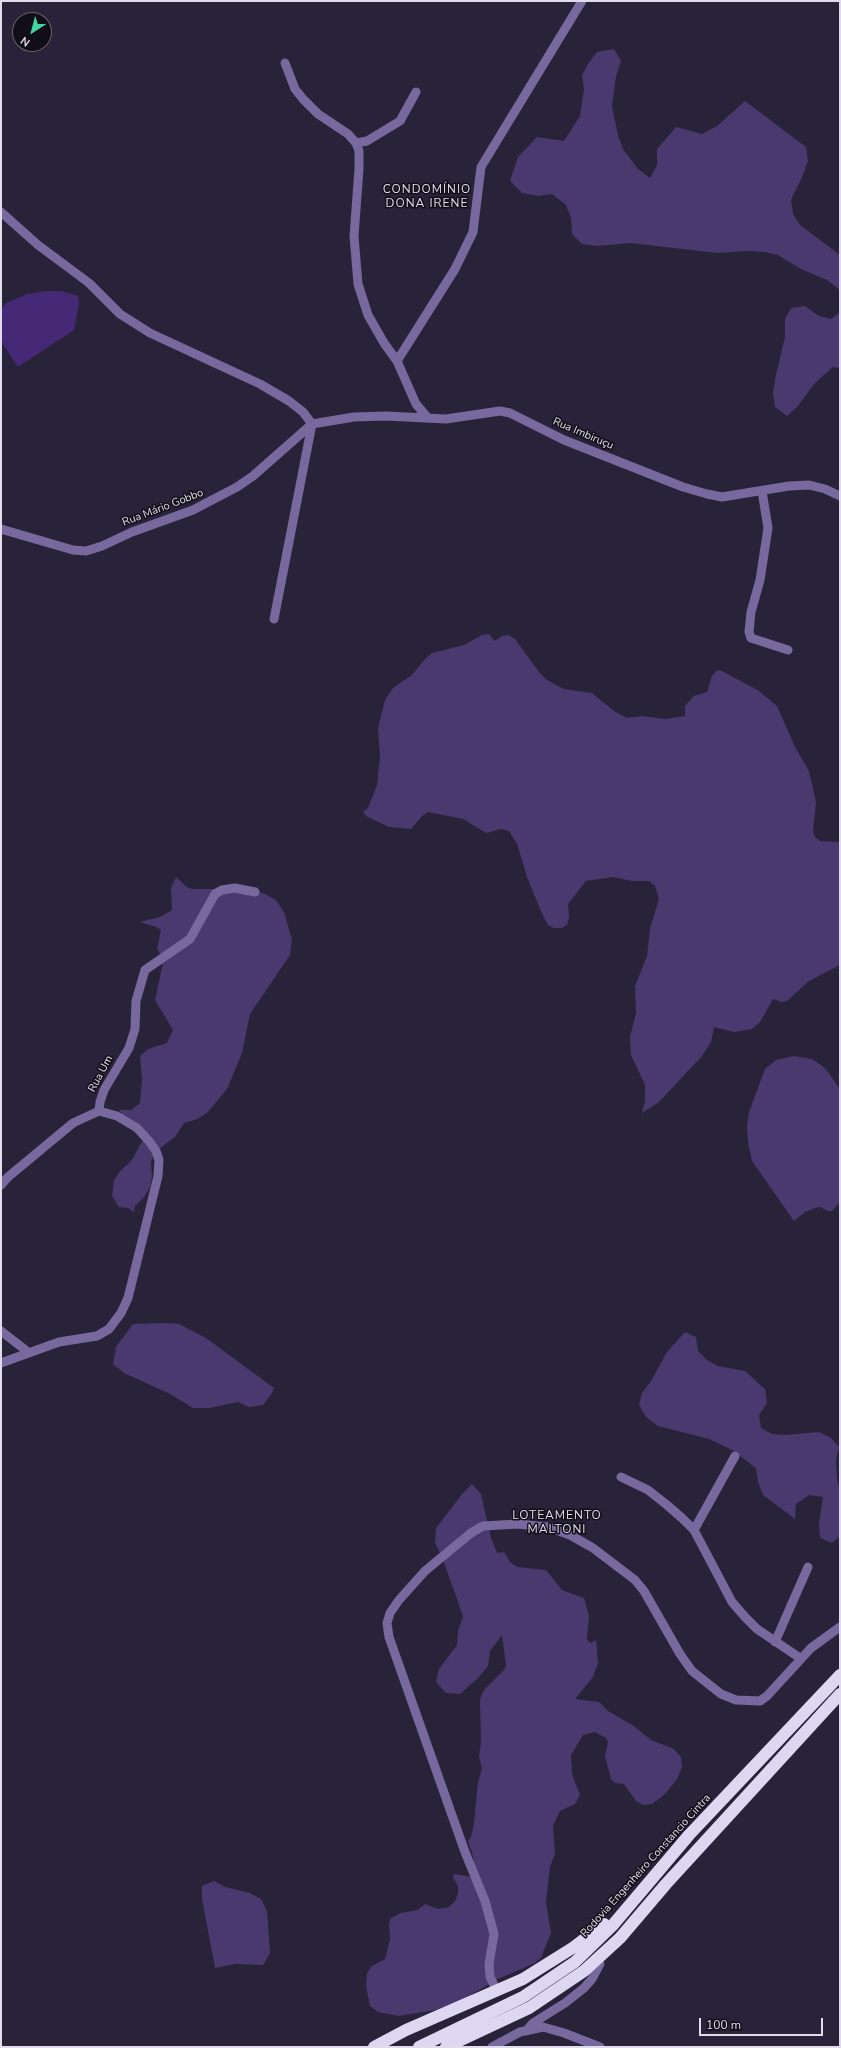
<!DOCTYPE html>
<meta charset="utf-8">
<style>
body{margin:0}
#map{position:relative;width:841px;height:2048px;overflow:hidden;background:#292339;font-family:"Nunito Sans",sans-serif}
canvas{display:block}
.frame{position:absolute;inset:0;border:2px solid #e0dceb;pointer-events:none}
.north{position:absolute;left:12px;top:12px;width:40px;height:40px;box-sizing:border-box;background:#110e18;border:1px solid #64606c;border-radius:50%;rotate:216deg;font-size:11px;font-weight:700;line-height:16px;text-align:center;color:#e0dceb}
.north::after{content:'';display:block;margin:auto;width:14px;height:18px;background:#44d4a0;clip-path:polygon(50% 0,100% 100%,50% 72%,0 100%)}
.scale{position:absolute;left:699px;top:2018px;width:124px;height:18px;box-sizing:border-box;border:2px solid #e0dceb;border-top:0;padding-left:5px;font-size:12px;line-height:14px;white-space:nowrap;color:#e0dceb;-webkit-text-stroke:3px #110e18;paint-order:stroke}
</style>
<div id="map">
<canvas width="841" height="2048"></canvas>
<div class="frame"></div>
<div class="north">N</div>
<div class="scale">100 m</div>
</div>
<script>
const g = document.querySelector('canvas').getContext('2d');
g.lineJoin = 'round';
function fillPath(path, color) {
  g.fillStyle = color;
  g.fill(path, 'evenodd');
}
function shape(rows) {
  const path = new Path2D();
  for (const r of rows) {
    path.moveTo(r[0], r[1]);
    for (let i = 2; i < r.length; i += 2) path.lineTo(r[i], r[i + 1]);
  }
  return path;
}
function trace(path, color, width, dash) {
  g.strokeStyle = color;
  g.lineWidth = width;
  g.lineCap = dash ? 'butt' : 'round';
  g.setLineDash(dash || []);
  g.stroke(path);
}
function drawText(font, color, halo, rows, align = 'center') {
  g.font = font + ' "Nunito Sans",sans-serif';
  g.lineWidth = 3;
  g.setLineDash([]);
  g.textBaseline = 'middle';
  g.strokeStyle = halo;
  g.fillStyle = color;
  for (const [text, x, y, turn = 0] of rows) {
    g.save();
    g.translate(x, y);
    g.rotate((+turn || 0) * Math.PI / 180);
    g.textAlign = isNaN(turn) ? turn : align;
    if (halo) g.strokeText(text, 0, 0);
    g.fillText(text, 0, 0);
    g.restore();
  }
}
fillPath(shape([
 [614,49,621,61,616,76,612,106,618,135,623,149,638,169,650,178,657,165,657,149,676,127,702,134,717,126,745,101,806,147,808,161,803,175,791,200,793,214,800,225,840,255,840,290,827,280,801,269,778,255,765,252,747,251,718,253,630,243,597,246,582,244,572,234,571,218,566,205,552,194,538,196,522,193,510,181,518,157,537,137,564,141,580,116,584,89,582,75,588,64,597,52],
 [805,306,819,316,831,319,840,312,840,368,833,367,814,384,797,407,787,416,775,407,773,393,775,379,785,337,785,319,791,308],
 [489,634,495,641,502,636,508,635,515,639,539,672,547,680,564,689,592,693,614,711,627,718,642,716,665,719,685,716,685,706,694,696,707,692,712,676,717,670,722,671,759,691,777,706,795,747,809,771,816,802,813,832,815,837,820,841,840,842,840,965,809,981,787,1001,782,1002,773,999,760,1022,752,1029,734,1032,714,1027,711,1042,702,1056,659,1102,642,1113,645,1101,645,1085,631,1055,630,1037,636,1013,635,986,647,956,650,928,659,899,655,886,649,881,632,881,613,877,586,881,568,904,569,917,567,925,562,928,554,928,548,925,543,916,527,877,517,844,509,831,501,829,486,833,463,819,428,812,422,816,411,829,389,827,366,816,363,812,368,808,377,785,380,756,378,728,385,700,393,688,412,675,425,659,432,653,464,645,482,635],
 [176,877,187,887,192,889,248,889,265,894,276,900,284,912,292,940,290,955,250,1014,242,1053,227,1089,207,1113,197,1119,184,1123,175,1137,156,1151,151,1162,152,1177,150,1187,144,1197,135,1206,134,1212,128,1208,119,1207,112,1196,114,1181,120,1171,132,1160,144,1138,132,1128,119,1110,131,1110,140,1103,142,1079,140,1056,148,1049,167,1043,173,1030,155,1000,163,963,162,957,157,949,161,930,156,927,140,922,160,917,172,910,171,888],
 [794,1056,812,1059,825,1068,840,1089,840,1202,832,1211,827,1211,821,1207,815,1208,805,1212,794,1221,752,1161,748,1143,747,1126,749,1112,765,1069,776,1060],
 [165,1323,179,1324,206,1338,274,1388,272,1393,263,1405,249,1407,238,1402,209,1408,193,1408,170,1394,124,1373,113,1364,116,1347,133,1324],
 [685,1332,696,1337,698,1351,707,1360,718,1366,745,1371,765,1389,767,1403,759,1415,761,1428,772,1434,786,1435,819,1432,831,1438,839,1447,836,1460,837,1479,840,1492,840,1536,832,1543,820,1538,819,1524,823,1497,809,1495,796,1504,795,1519,763,1495,758,1482,756,1468,732,1450,709,1439,658,1426,646,1417,639,1405,642,1393,651,1381,667,1352],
 [472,1484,481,1494,491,1538,497,1553,504,1552,510,1562,517,1567,546,1570,562,1590,584,1598,589,1616,587,1639,590,1643,596,1640,598,1663,593,1677,575,1699,599,1702,608,1711,634,1726,651,1740,674,1749,681,1757,682,1767,677,1779,664,1795,652,1804,643,1805,636,1801,624,1784,615,1783,611,1779,605,1756,608,1742,606,1738,595,1732,583,1735,571,1755,572,1774,580,1795,575,1804,560,1811,553,1826,555,1853,550,1867,546,1902,551,1933,541,1958,535,1963,498,1979,460,2001,436,2010,399,2016,378,2012,370,2006,366,1986,367,1973,372,1966,385,1959,390,1939,389,1923,391,1918,401,1913,418,1910,425,1904,438,1909,449,1907,455,1901,458,1894,458,1886,453,1878,454,1874,473,1877,476,1874,473,1856,468,1841,471,1837,474,1824,478,1782,482,1769,479,1756,481,1743,480,1699,484,1690,505,1669,506,1665,502,1635,490,1651,488,1666,479,1677,460,1694,446,1693,436,1682,439,1669,457,1645,458,1631,463,1616,442,1557,435,1543,436,1528,463,1493],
 [214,1881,225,1887,250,1893,261,1899,267,1911,270,1953,263,1965,235,1964,215,1968,202,1899,202,1886]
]), '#49396e');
fillPath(shape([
 [46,291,61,291,78,296,79,302,74,330,18,367,1,341,1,310,6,303,27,294]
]), '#452976');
trace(shape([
 [285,63,295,89,303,99,318,114,348,134,356,143,359,151,359,169,354,236,358,284,368,315,384,343,397,361,416,404,427,417],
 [356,143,367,141,400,121,416,92],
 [1,212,38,245,89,283,120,314,150,333,260,384,289,401,303,412,312,424,274,619],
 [397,361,455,269,473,232,481,167,582,1],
 [762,491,768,528,760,580,751,612,749,632,751,638,788,650],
 [1,529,73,550,86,551,102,546,132,532,193,510,237,487,253,476,312,424,354,417,386,416,446,419,500,411,510,413,564,440,683,487,707,494,722,497,789,486,809,485,825,489,840,496],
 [1,1185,8,1177,73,1123,99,1111],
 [1,1331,28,1352],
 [1,1363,59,1342,97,1336,109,1329,121,1313,128,1298,158,1176,159,1160,156,1151,149,1141,137,1128,117,1116,99,1111,100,1102,104,1090,129,1048,135,1029,136,1001,145,970,190,939,215,894,222,890,235,888,255,892],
 [621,1477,648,1490,667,1505,683,1519,694,1530,732,1602,745,1617,757,1629,800,1658],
 [694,1530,735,1456],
 [775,1642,808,1567],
 [497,1991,490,1977,489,1964,494,1934,485,1901,465,1852,389,1637,387,1623,390,1613,399,1600,425,1571,471,1533,483,1526,518,1524,548,1527,570,1535,593,1548,635,1580,644,1591,680,1654,692,1671,721,1694,736,1700,760,1701,767,1696,811,1648,840,1627],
 [527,2030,533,2023,565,2003,584,1988,592,1979,600,1964],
 [492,2047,520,2032,543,2027,564,2033,600,2047]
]), '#77689e', 9);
trace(shape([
 [374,2047,406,2030,523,1979,574,1947,604,1924],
 [419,2047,523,1997,575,1962,612,1926,689,1835,840,1675],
 [446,2047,529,2008,584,1971,620,1938,666,1884,840,1694]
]), '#ded7f2', 12);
drawText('11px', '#e0dceb', '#110e18', [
 ["Rua Imbiruçu",583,434,23],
 ["Rua Mário Gobbo",163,508,-21],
 ["Rua Um",101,1074,-62],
 ["Rodovia Engenheiro Constancio Cintra",646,1866,-48]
]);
g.letterSpacing = '1px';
drawText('12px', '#e0dceb', '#110e18', [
 ["CONDOMÍNIO",427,190],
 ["DONA IRENE",427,204],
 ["LOTEAMENTO",557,1516],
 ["MALTONI",557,1530]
]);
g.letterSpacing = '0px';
</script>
